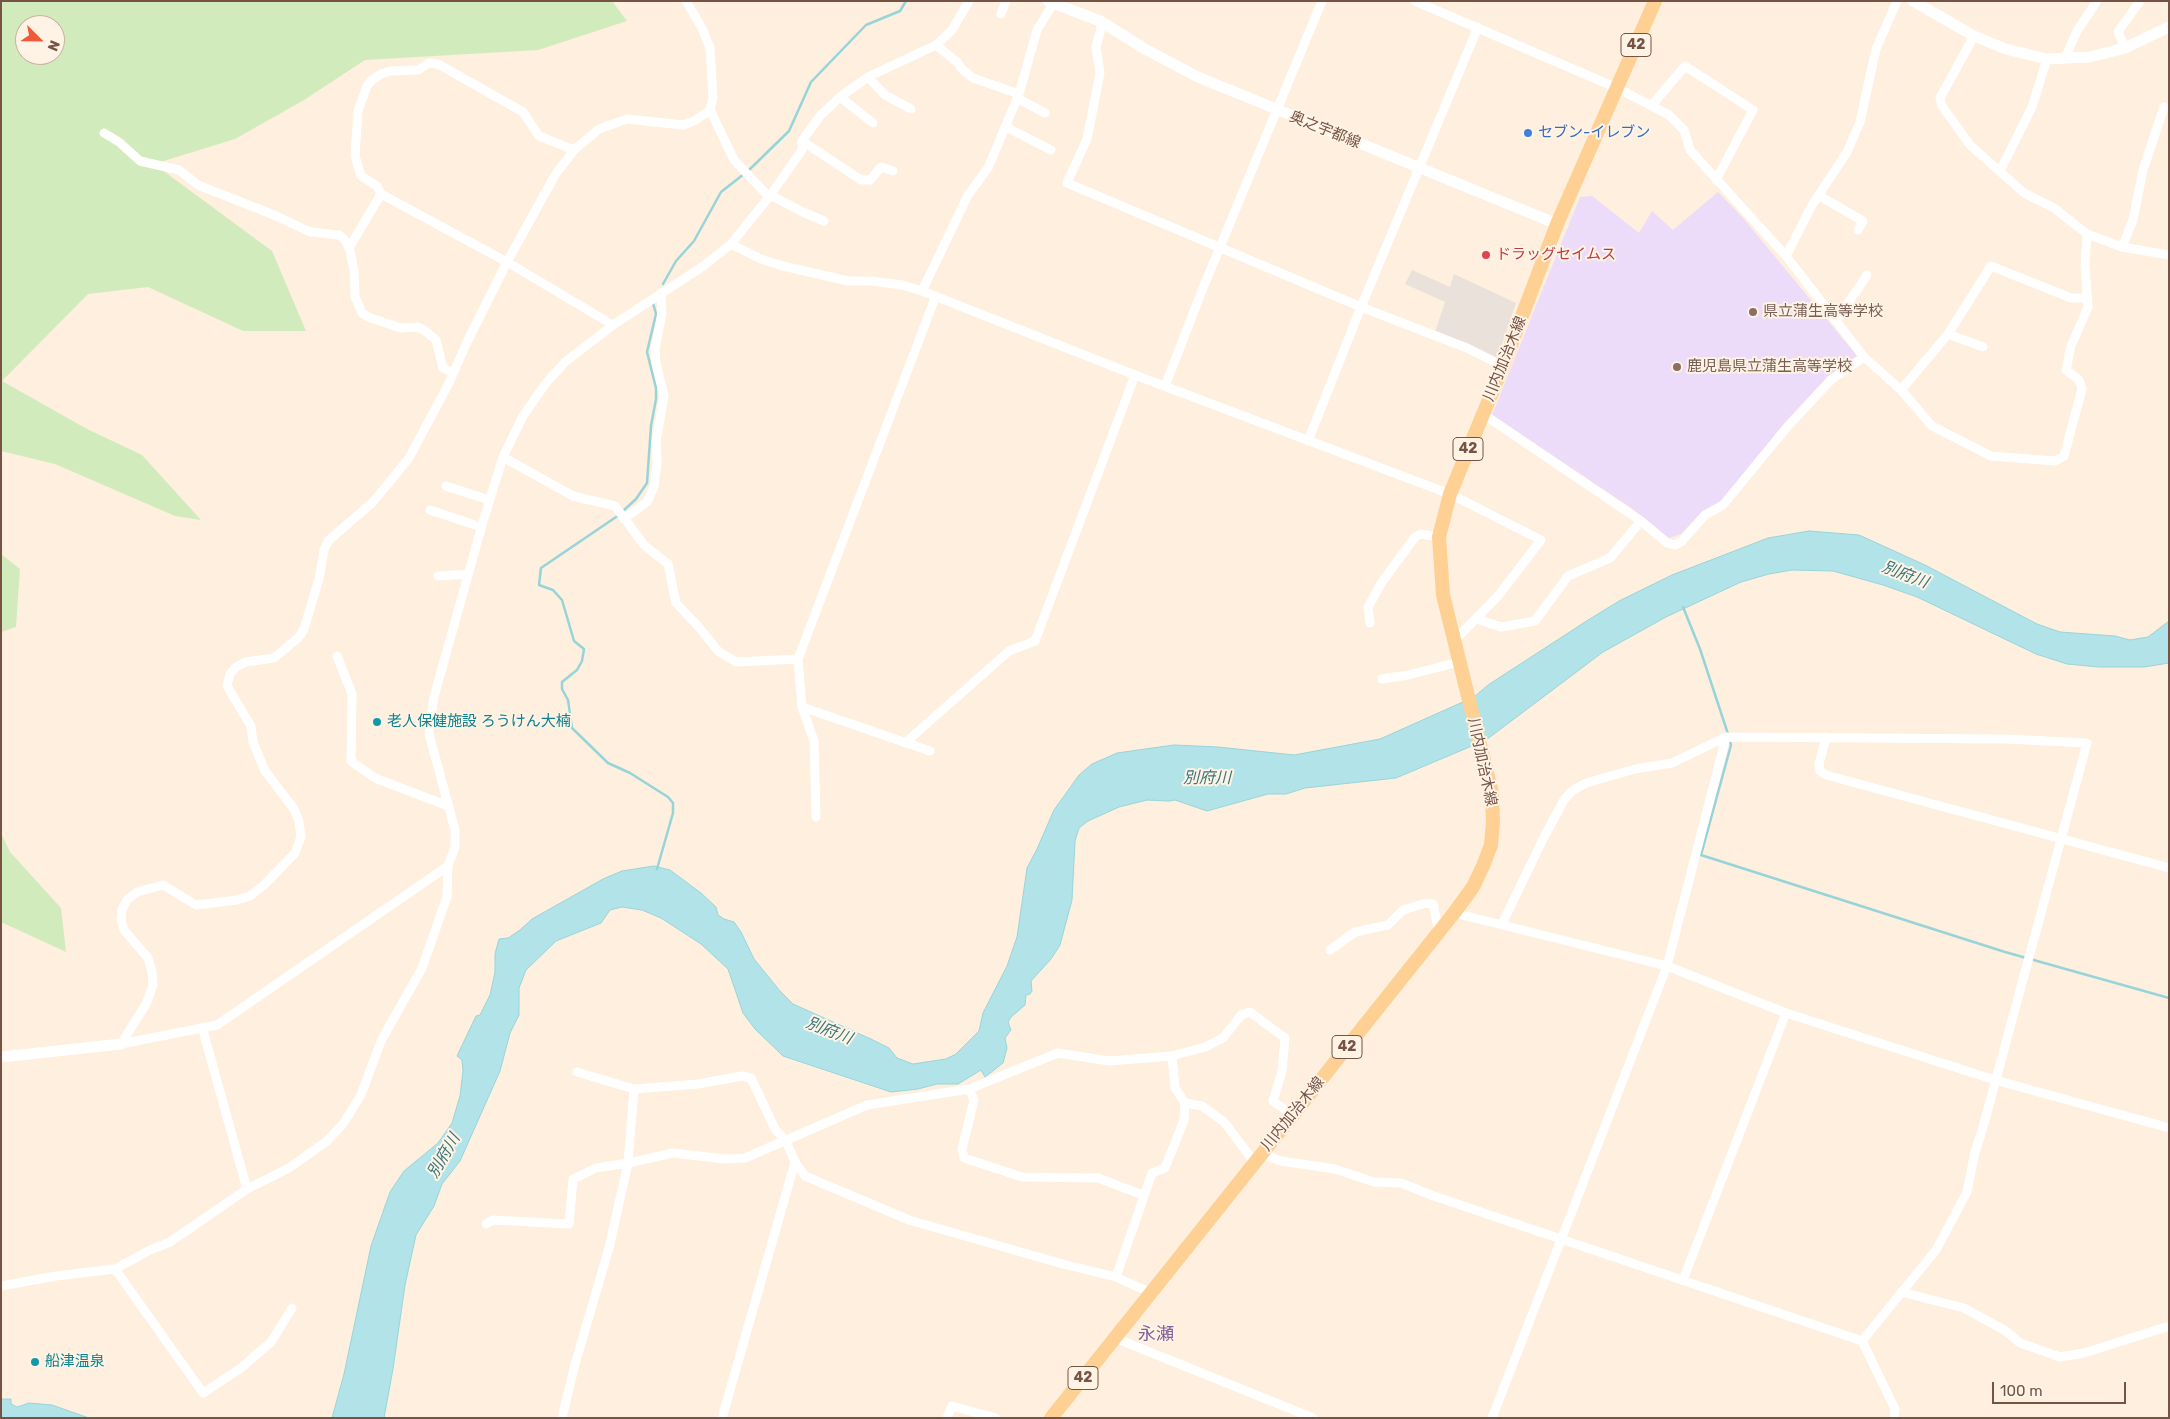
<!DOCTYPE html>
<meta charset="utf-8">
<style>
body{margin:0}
#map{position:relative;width:2170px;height:1419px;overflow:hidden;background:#feefde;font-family:Rubik,sans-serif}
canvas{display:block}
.frame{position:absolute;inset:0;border:2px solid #755345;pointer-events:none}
.north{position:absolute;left:15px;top:15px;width:50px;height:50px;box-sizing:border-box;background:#fff3e5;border:1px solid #c8b3a5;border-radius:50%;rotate:113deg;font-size:14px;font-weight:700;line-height:20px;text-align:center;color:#755345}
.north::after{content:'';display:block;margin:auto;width:18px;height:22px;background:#f0583a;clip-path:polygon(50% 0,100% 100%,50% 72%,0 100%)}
.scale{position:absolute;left:1992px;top:1382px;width:134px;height:22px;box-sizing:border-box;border:2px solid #755345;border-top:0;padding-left:6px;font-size:15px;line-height:18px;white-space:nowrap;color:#755345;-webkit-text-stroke:4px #fff3e5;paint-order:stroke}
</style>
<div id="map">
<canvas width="2170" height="1419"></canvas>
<div class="frame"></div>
<div class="north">N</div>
<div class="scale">100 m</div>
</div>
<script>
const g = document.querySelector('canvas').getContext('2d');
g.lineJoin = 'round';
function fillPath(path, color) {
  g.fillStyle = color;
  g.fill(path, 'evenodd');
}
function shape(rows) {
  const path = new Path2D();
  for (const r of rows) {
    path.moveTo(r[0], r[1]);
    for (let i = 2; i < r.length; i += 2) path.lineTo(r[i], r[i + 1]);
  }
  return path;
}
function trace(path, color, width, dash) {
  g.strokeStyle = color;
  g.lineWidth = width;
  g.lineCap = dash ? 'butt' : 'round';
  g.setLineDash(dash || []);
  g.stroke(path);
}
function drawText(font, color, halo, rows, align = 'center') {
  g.font = font + ' Rubik,"Noto Sans JP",sans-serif';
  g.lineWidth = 4;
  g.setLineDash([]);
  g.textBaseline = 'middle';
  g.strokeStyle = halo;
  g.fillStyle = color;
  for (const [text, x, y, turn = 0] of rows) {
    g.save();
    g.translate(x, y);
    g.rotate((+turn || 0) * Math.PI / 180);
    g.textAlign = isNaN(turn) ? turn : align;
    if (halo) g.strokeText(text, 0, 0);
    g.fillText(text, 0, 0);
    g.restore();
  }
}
fillPath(shape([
 [1412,270,1450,287,1454,274,1516,303,1497,359,1435,332,1445,302,1405,284]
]), '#ebe1db');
fillPath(shape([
 [1718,192,1743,218,1857,356,1827,377,1782,426,1721,503,1702,512,1681,534,1669,538,1630,507,1492,415,1580,197,1592,196,1639,233,1652,211,1673,230]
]), '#ecdbf9');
fillPath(shape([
 [1,1,612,1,627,21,538,50,365,60,304,100,235,139,154,164,272,251,306,331,243,331,148,287,88,294,2,381,87,429,142,455,201,520,175,516,55,464,1,451],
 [25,25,55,25,55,55,25,55],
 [1,554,20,569,16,627,1,632],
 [1,833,10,852,61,908,66,952,1,922]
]), '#d2ebbc');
const water = shape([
 [1809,531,1859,535,1925,565,2037,624,2060,632,2115,636,2130,640,2148,637,2169,621,2169,663,2144,667,2099,667,2067,664,2036,654,1917,597,1883,585,1833,571,1792,570,1769,574,1741,582,1666,617,1603,652,1486,740,1396,778,1305,788,1286,794,1268,794,1207,811,1175,800,1169,801,1147,800,1119,807,1088,821,1079,828,1075,841,1072,900,1060,945,1051,959,1031,981,1032,991,1030,994,1026,995,1025,1005,1011,1017,1008,1022,1011,1030,1005,1038,1007,1048,1003,1063,985,1077,981,1070,958,1084,937,1084,918,1089,891,1092,783,1056,755,1029,743,1013,728,969,701,944,661,918,642,910,622,907,610,910,601,923,556,941,526,970,519,988,519,1015,510,1033,500,1071,460,1161,442,1184,434,1206,416,1235,405,1285,393,1369,384,1418,332,1418,344,1374,371,1246,390,1192,404,1171,438,1143,452,1123,460,1096,463,1071,462,1060,457,1056,476,1016,480,1015,490,995,495,972,495,954,499,939,508,938,520,930,532,919,603,879,622,871,654,866,670,870,701,893,716,907,718,915,724,919,734,922,741,932,754,959,780,991,793,1004,871,1039,889,1048,897,1058,913,1064,946,1059,956,1054,979,1031,983,1013,1007,966,1017,937,1027,868,1037,849,1054,810,1079,775,1092,764,1117,753,1174,745,1218,747,1294,755,1380,739,1474,697,1488,685,1585,622,1619,601,1672,575,1768,538,1809,531],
 [1,1399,11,1399,11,1404,17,1407,29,1403,52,1405,89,1418,1,1418,1,1399]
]);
fillPath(water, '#b2e3e8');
trace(water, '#97d4da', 1);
trace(shape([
 [748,171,789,131,811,82,866,25,900,11,906,1],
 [663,284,676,261,694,241,721,192,744,174],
 [623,511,636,499,647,483,651,426,656,399,656,388,647,352,656,314,653,303],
 [619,515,541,568,539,585,553,590,562,600,574,641,584,649,582,661,577,670,562,682,562,689,568,700,572,728,608,763,630,773,668,797,673,803,673,813,657,869],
 [1683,607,1700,649,1728,734],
 [1729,739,1731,745,1701,855,2005,952,2169,998]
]), '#97d4da', 2.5);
trace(shape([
 [686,1,702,28,710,48,713,97,710,110,734,160,769,197],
 [1415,1,1617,88,1669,115,1684,130,1690,150,1786,256,1864,357,1901,390,1932,426,1991,456,2055,461,2064,456,2082,389,2079,380,2066,370,2071,346,2088,307,2085,265,2087,234],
 [1001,14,1006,1],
 [1100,21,1101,29,1096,47,1100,73,1087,139,1067,183,1361,307,1467,348,1503,366],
 [1974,36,1940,98,1942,106,1970,145,2024,193,2054,208,2087,234,2122,247,2169,255],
 [936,45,957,62,962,69,973,78,1019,94],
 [2125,48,2118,32,2140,1],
 [2065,58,2077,31,2097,1],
 [868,77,885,95,911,109],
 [840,97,873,123],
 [1017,98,1045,113],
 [1652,105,1685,66,1753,110,1716,180],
 [1006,127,1051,150],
 [104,133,119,142,140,161,179,170,198,185,274,215,310,232,339,235,346,241,350,251,354,271,355,297,362,313,368,317,401,328,417,327,424,330,436,340,443,368,453,373],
 [802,141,861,180,870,180,881,167,893,171],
 [574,150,539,136,523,112,438,64,429,63,418,70,390,71,381,74,372,80,367,86,358,111,355,156,361,176,377,186,381,194,507,262,613,325],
 [2000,171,2032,107,2047,59],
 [770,195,803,212,824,221],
 [1818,195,1863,221,1858,230],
 [731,244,761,259,783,266,848,281,872,281,902,285,922,291,1135,375,1450,494,1541,540,1498,596,1454,641],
 [2122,247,2133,220,2143,170,2164,107],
 [349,248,381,194],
 [1786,256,1812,205,1847,152,1860,122,1876,49,1897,1],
 [922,291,968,195,988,168,1019,94,1037,30,1055,1],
 [1836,321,1867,275],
 [1948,334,1983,347],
 [1165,386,1203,288,1322,1],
 [1901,390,1948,334,1991,266,2071,298,2088,298],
 [1483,414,1641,521,1667,543,1675,545,1682,541,1705,515,1723,505,1788,426,1832,379,1864,357],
 [1308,441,1361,307,1478,27],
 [503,457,573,496,615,506,644,545,668,564,676,603,698,626,718,651,736,662,798,659],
 [446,486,489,500],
 [430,510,481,527],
 [624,519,647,502,654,487,657,463,656,442,664,396,656,363,655,350,662,313,661,293],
 [438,576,468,574],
 [1477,619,1501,627,1535,621,1568,576,1610,558,1641,521],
 [1370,623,1368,607,1382,582,1415,537,1421,534,1439,537],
 [337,656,352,694,351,761,375,778,448,806],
 [1382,679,1408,675,1459,662],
 [802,707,930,751],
 [1826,737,1819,764,1820,771,1826,775,2169,868],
 [905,743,1009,651,1035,641,1135,375],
 [816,817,814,741,802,707,798,659,935,298],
 [1454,913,1667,966,1786,1013,1995,1080,2169,1128],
 [1502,924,1543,839,1564,800,1572,791,1586,783,1635,769,1672,763,1726,737,2006,739,2087,743,1982,1131,1975,1152,1967,1192,1936,1250,1862,1341],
 [1330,950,1355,932,1388,925,1403,910,1426,903,1433,904,1439,932],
 [202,1027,247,1189],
 [121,1044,146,1004,153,985,152,972,148,958,124,930,121,920,122,909,127,900,137,892,163,885,196,905,237,900,250,896,264,885,295,853,301,837,299,821,294,809,265,771,253,742,251,726,227,686,230,674,236,667,246,662,274,658,299,637,304,629,319,579,324,550,328,541,373,502,409,458,449,383,466,344,507,262,555,175,574,150,599,129,627,119,683,125,694,121,710,110],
 [121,1044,217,1025,448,866],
 [1172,1056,1205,1047,1223,1038,1241,1015,1250,1012,1285,1038,1282,1071,1273,1101,1292,1115],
 [577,1072,634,1089],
 [969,1089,974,1100,962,1149,964,1158,1022,1177,1098,1178,1143,1195],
 [1185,1103,1202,1106,1224,1122,1255,1163],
 [1261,1154,1281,1161,1335,1169,1374,1182,1401,1183,1431,1195,1862,1341,1895,1409,1894,1418],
 [486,1224,493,1220,569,1224,573,1179,596,1168,628,1163,673,1153,725,1159,745,1158,867,1105,969,1089,1058,1053,1109,1061,1172,1056,1175,1088,1185,1103,1184,1120,1165,1168,1152,1173,1116,1277],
 [115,1269,203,1393,241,1368,271,1342,292,1308],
 [1683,1280,1786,1013],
 [1,1286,56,1276,115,1269,150,1250,170,1242,247,1189,289,1168,327,1141,343,1124,361,1095,381,1041,422,968,447,897,448,866,455,847,455,830,429,734,434,697,482,525,503,457,523,416,546,383,565,362,613,325,702,267,731,244,769,197,802,150,802,141,820,116,840,97,868,77,936,45,952,30,969,1],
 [1901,1292,1964,1308,2006,1331,2020,1343,2060,1357,2084,1353,2169,1326],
 [1115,1338,1313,1418],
 [562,1418,575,1364,609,1248,628,1163,634,1089,698,1084,742,1076,751,1078,775,1129,786,1141,795,1162,805,1176,909,1220,1063,1264,1116,1277,1151,1293],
 [722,1418,795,1162],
 [947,1418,952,1406,996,1418],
 [1492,1418,1667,966,1726,737]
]), '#fff', 9);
trace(shape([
 [1048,1,1100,21,1145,49,1198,77,1557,224],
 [1913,1,1974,36,2006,49,2047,59,2090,57,2125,48,2169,27],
 [1,1057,121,1044]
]), '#fff', 11);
trace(shape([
 [1051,1418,1454,913,1473,887,1483,866,1491,845,1493,822,1492,793,1443,595,1439,537,1450,494,1503,366,1557,224,1655,1]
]), '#ffd093', 14);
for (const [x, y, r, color] of [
 [1528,133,5,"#3f7fe0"],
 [1486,255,5,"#e0444e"],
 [1753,312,5,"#8d6e63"],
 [1677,367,5,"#8d6e63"],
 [377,722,5,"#0f9aa8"],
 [35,1362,5,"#0f9aa8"]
]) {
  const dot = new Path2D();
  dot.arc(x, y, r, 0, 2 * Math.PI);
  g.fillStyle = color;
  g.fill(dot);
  trace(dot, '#fff3e5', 2);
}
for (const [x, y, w] of [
 [1636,45,30],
 [1468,449,30],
 [1347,1047,30],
 [1083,1378,30]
]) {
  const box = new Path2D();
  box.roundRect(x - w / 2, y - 11.5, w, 23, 4);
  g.fillStyle = '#fff3e5';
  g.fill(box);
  trace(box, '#755345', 1);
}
drawText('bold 14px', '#755345', null, [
 ["42",1636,45],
 ["42",1468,449],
 ["42",1347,1047],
 ["42",1083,1378]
]);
drawText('15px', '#755345', '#fff3e5', [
 ["奥之宇都線",1325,130,22],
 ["川内加治木線",1505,359,-68],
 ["川内加治木線",1482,762,78],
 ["川内加治木線",1293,1114,-51]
]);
drawText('15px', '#366cbe', '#fff3e5', [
 ["セブン-イレブン",1538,133]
], 'left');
drawText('15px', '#be3a42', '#fff3e5', [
 ["ドラッグセイムス",1496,255]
], 'left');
drawText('15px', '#785e54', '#fff3e5', [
 ["県立蒲生高等学校",1763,312],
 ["鹿児島県立蒲生高等学校",1687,367]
], 'left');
drawText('15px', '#0d838f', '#fff3e5', [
 ["老人保健施設 ろうけん大楠",387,722],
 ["船津温泉",45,1362]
], 'left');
drawText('italic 16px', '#38757c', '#fff3e5', [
 ["別府川",1905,575,21],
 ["別府川",1207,778],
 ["別府川",829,1031,21],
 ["別府川",444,1156,-60]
]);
drawText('18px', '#826099', '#fff3e5', [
 ["永瀬",1156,1335]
]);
</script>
